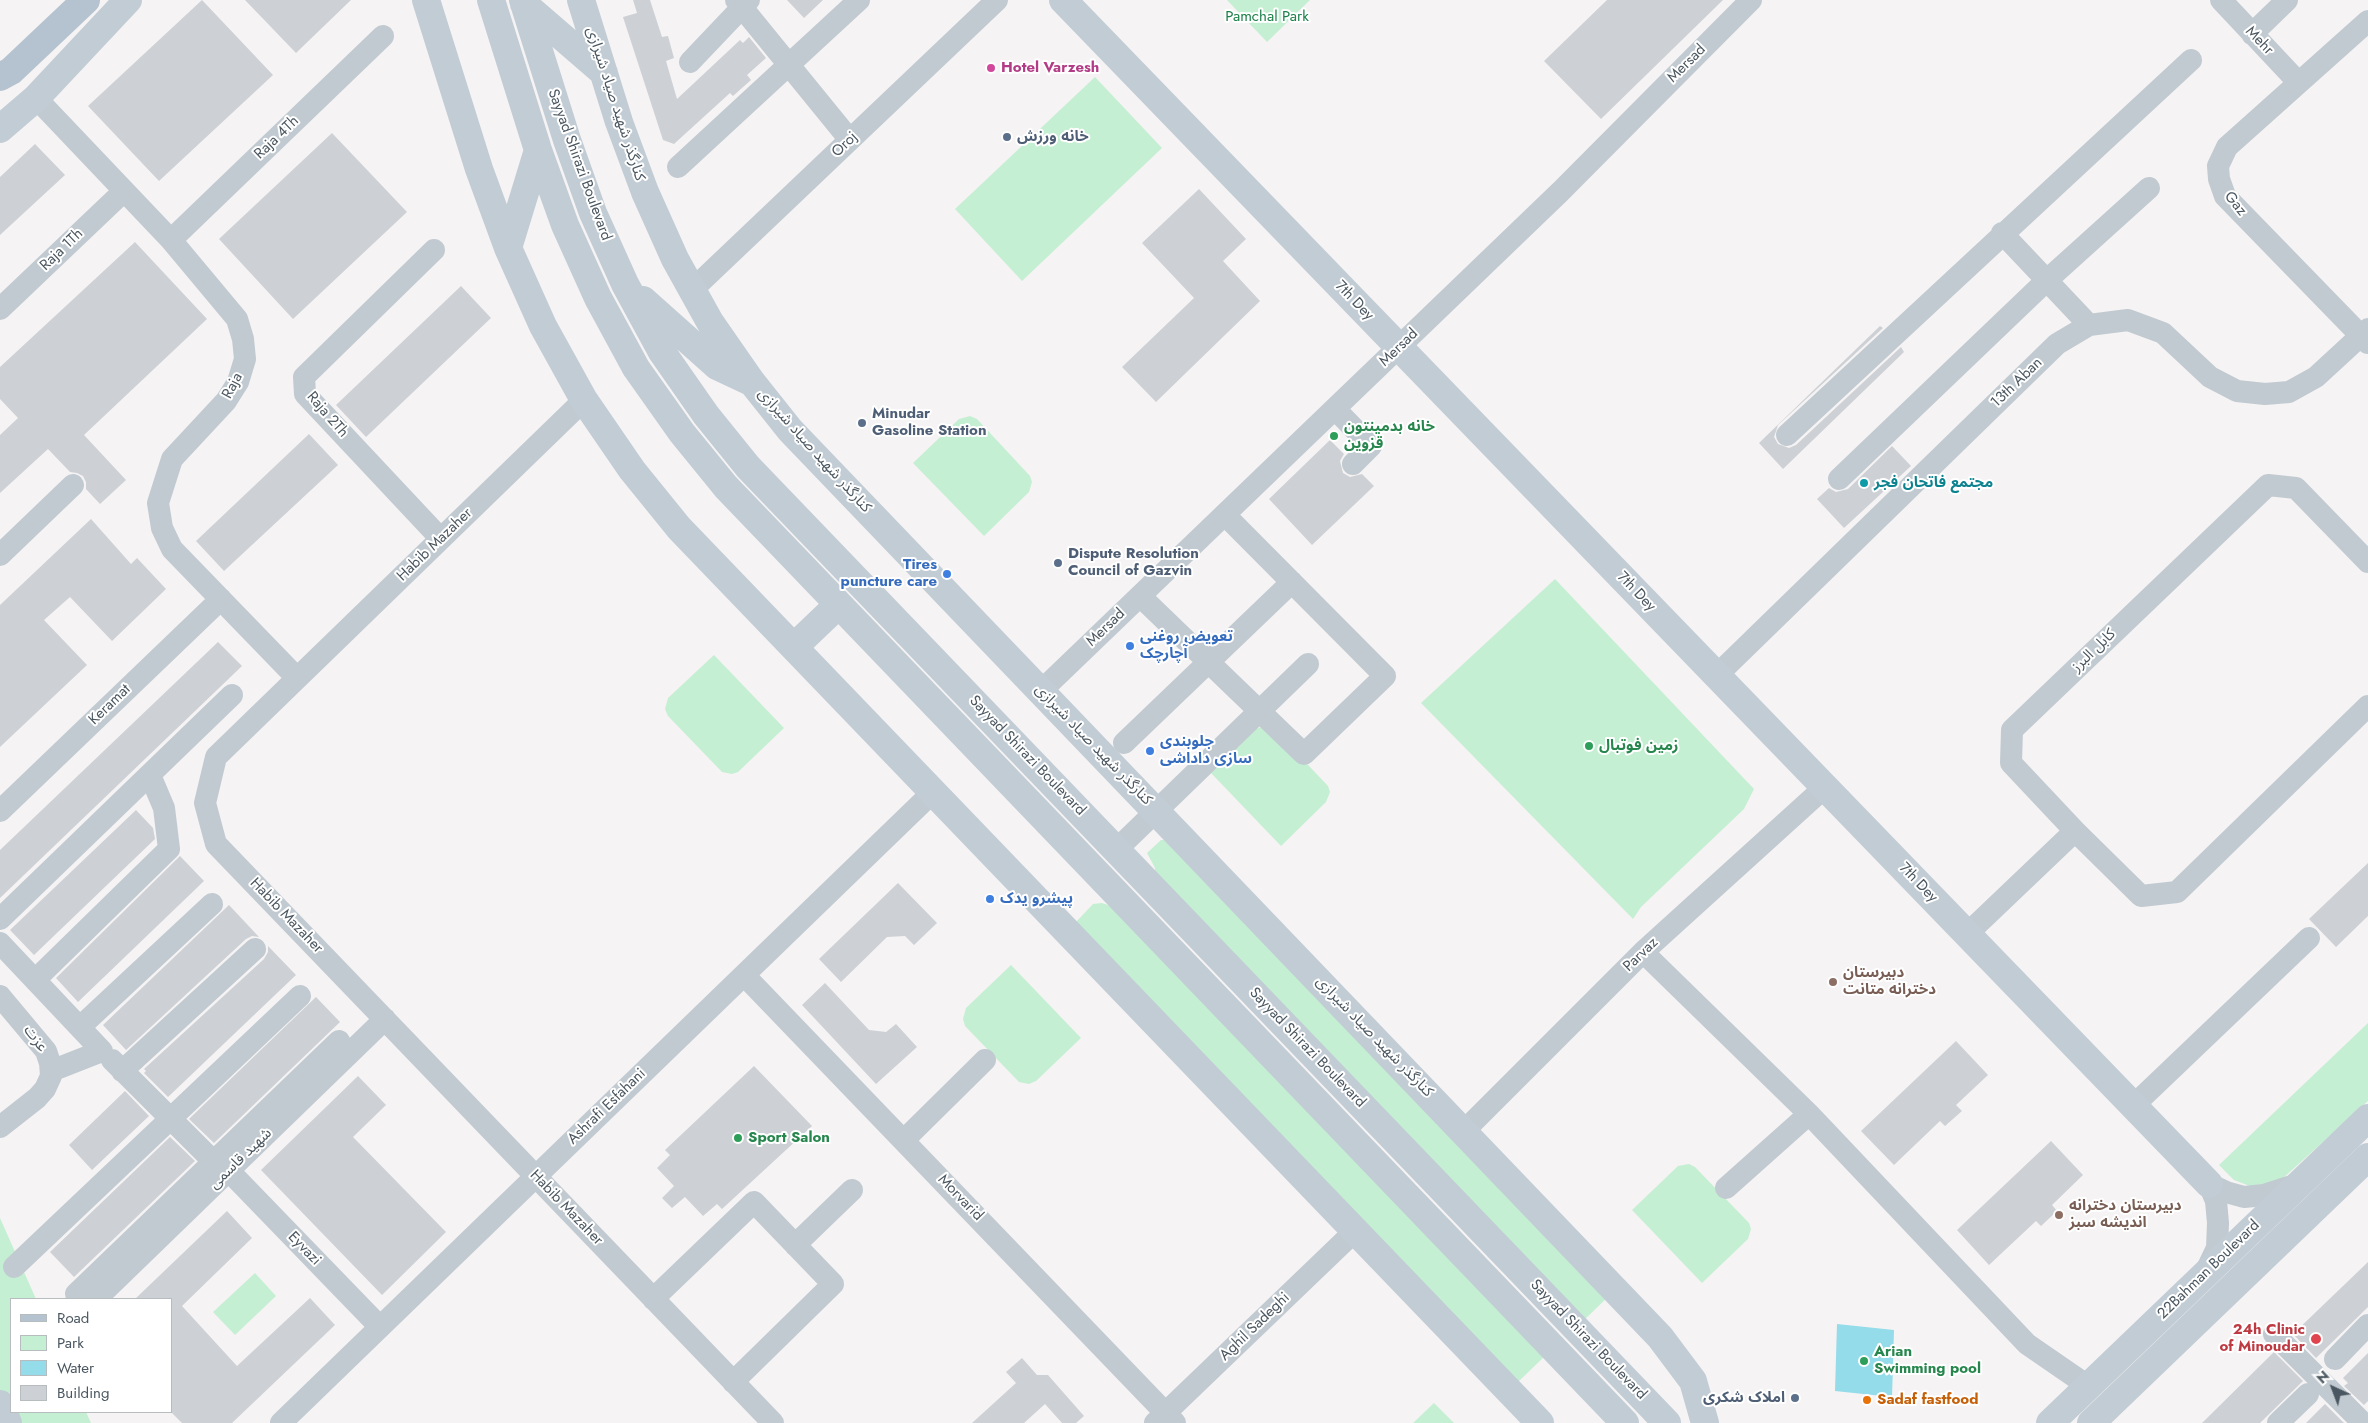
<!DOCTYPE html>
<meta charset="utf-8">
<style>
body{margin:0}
#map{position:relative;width:2368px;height:1423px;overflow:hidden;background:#f5f3f3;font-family:Jost,sans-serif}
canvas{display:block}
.legend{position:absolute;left:10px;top:1298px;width:162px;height:115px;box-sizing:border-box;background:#fff;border:1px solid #b7bcbf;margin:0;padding:6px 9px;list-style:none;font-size:15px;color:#4b5760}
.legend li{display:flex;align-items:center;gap:10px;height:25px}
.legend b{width:25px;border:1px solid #b7bcbf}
.north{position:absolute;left:2308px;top:1363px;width:50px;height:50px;-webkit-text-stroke:4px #fff;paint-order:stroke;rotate:317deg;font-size:14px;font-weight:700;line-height:20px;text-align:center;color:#4b5760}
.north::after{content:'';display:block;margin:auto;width:18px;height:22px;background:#4b5760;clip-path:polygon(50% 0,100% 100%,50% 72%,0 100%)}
</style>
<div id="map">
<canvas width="2368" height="1423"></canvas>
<ul class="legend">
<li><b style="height:6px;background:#b4c3cf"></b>Road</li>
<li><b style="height:14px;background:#c5efd3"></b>Park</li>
<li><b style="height:14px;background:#94dcea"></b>Water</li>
<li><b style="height:14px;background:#cdd0d4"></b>Building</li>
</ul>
<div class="north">N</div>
</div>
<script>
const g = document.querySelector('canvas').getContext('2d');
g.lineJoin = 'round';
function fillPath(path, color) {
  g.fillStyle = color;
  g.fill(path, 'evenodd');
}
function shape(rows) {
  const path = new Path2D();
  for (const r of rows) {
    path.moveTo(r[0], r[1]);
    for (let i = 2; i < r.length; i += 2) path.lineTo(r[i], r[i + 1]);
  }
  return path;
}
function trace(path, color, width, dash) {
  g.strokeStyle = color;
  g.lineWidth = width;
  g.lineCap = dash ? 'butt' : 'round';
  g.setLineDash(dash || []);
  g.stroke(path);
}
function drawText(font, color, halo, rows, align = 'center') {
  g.font = font + ' Jost,"Noto Sans Arabic",sans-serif';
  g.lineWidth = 4;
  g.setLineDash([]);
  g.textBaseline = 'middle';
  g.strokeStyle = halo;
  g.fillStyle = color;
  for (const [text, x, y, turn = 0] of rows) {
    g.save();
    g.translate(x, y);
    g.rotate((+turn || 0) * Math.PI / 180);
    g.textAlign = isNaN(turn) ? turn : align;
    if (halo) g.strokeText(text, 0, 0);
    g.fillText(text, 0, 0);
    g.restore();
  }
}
fillPath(shape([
 [1227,0,1310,0,1267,42],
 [1095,77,1162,148,1022,281,955,209],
 [970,416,977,419,1030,476,1032,482,1029,492,984,536,913,463,959,419],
 [1555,579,1754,789,1744,809,1641,907,1633,919,1421,703],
 [714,655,784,728,738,772,732,774,722,772,668,716,665,709,668,698],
 [1263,726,1274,729,1328,786,1330,792,1326,802,1281,846,1211,773,1256,729],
 [1161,840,1165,840,1610,1295,1582,1322,1155,877,1155,868,1147,853],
 [1102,903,1111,906,1546,1355,1518,1382,1076,922,1093,904],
 [1011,965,1081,1038,1036,1081,1029,1084,1019,1082,965,1026,963,1019,966,1008],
 [2368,1023,2368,1101,2281,1180,2255,1188,2234,1180,2219,1165],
 [1689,1164,1695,1167,1749,1223,1751,1229,1748,1239,1702,1283,1632,1210,1678,1166],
 [0,1218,36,1299,11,1299,11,1412,86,1412,91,1423,8,1423,0,1404],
 [255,1273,276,1296,235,1335,213,1312],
 [1434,1403,1454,1423,1413,1423]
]), '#c5efd3');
fillPath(shape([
 [1837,1324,1894,1330,1892,1397,1835,1391]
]), '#94dcea');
fillPath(shape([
 [202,0,273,75,159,181,88,106],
 [245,0,351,0,296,53],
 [633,0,650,0,662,37,668,36,674,58,666,61,677,99,740,40,743,43,749,37,766,58,747,75,751,80,733,96,730,93,674,144,663,140,623,17,637,13],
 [787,0,823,0,804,18],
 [1607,0,1723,0,1601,119,1544,61],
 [332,133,407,212,293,319,219,239],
 [35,144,65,175,0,235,0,177],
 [1199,189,1246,239,1223,261,1260,301,1156,402,1122,367,1194,298,1142,243],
 [135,242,207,319,84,435,126,480,100,504,86,489,86,482,83,476,77,473,70,472,48,449,0,493,0,435,18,418,0,399,0,367],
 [461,286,491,318,366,437,336,405],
 [1880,326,1883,328,1778,425,1774,437,1778,444,1789,448,1796,445,1901,347,1904,352,1783,469,1759,443],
 [309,434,338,465,224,571,196,541],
 [1330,440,1344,454,1340,461,1343,473,1350,477,1362,474,1374,486,1312,545,1269,499],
 [1892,446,1911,466,1844,528,1817,499,1829,488,1836,492,1848,489],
 [91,519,131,564,137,558,166,589,112,641,70,597,44,620,87,665,0,747,0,605],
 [218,642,242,666,0,898,0,850],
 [136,810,153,828,155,839,34,955,10,930],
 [180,856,204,881,78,1002,56,978],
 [2368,863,2368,916,2336,947,2309,919],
 [898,883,937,923,914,945,905,936,887,937,841,982,819,959],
 [229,905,259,937,252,936,246,939,126,1050,103,1025],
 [268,946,296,975,168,1097,144,1073,146,1071,144,1069,264,959,268,952],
 [825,983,869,1030,886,1032,896,1024,917,1047,876,1084,802,1005],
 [316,997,340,1022,214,1143,189,1119],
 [1956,1041,1988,1075,1956,1105,1962,1111,1945,1126,1940,1121,1894,1165,1861,1131],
 [754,1066,812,1126,722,1209,717,1204,703,1216,685,1197,672,1208,662,1198,674,1186,657,1168,670,1155,665,1150],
 [358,1076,386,1105,353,1137,446,1232,382,1295,261,1170],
 [125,1091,149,1116,92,1170,69,1145],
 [170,1137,195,1161,74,1277,50,1252],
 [2051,1141,2083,1175,2052,1205,2057,1211,2041,1226,2036,1221,1989,1265,1957,1230],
 [227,1211,252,1238,182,1306,237,1366,310,1298,335,1325,232,1423,182,1423,171,1412,171,1299,135,1299],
 [2368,1262,2368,1307,2316,1358,2293,1334],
 [2274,1352,2303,1381,2260,1423,2202,1423],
 [2368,1353,2368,1401,2364,1405,2344,1386,2348,1383,2343,1378],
 [1022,1358,1037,1375,1048,1375,1084,1416,1076,1423,1062,1423,1045,1404,1024,1423,972,1423,1016,1383,1006,1372],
 [2325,1404,2344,1423,2306,1423]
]), '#cdd0d4');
trace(shape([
 [736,0,850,140],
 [2221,0,2298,82],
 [2368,21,2227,147,2218,166,2219,179,2225,196,2368,343],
 [2252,34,2287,0],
 [690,62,749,0],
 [36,98,171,240,237,319,243,339,245,359,238,382,226,401,172,459,158,503,162,528,172,549,297,678],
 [678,167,859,0],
 [2002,233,2089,325],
 [171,240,383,36],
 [434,250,304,377,305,394,441,539],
 [692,290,997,0],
 [0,309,124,191],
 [584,400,216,757,205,803,216,844,773,1423],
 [1336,410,1371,446,1353,464],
 [1787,435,2191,60],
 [1839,479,2046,281,2149,188],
 [0,555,73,485],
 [2368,562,2296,488,2268,485,2012,730,2011,763,2075,831,2141,896,2177,892,2368,706],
 [1140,596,1304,754,1385,676,1225,515],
 [1717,675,2057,344,2089,325,2128,320,2163,333,2210,377,2237,391,2265,394,2289,392,2316,377,2368,329],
 [1041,691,1560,192,1751,0],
 [1124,743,1292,582],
 [0,811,221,599],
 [1116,850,1308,664],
 [0,919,232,695],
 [1967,934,2075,831],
 [0,943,102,1051,51,1071],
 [1643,952,1809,1114,2027,1344,2088,1386],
 [744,975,1175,1423],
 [35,980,169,849,164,808,150,775],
 [0,996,46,1051,50,1063,51,1076,45,1089,37,1098,0,1127],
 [80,1027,212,904],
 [112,1060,213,1161],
 [122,1071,255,949],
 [2133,1106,2309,938],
 [1464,1131,1643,952,1825,787],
 [904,1140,985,1060],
 [229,1171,380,1327],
 [2209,1184,2226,1192,2244,1197,2264,1195,2298,1184],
 [1726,1188,1809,1114],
 [795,1245,852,1190],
 [14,1267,300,996],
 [2206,1271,2217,1248,2218,1223,2216,1201,2209,1184],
 [76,1294,339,1041],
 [96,1299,385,1019],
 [653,1299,754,1202,833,1284,733,1382],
 [2274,1334,2363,1423],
 [2335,1359,2368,1325],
 [281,1423,933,792],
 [1155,1423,1355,1231],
 [2278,1423,2308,1394]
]), '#c1cad1', 22);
trace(shape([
 [426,0,479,169,508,248,543,326,584,400,632,470,679,528,1540,1423],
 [491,0,538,150,565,225,598,298,636,368,682,433,726,487,1625,1423],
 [523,0,567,140,593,213,625,284,662,352,706,415,748,467,1667,1423],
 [581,0,619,122,645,192,675,259,710,322,751,381,790,430,1660,1337,1693,1381,1705,1423],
 [1063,0,2209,1184],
 [524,4,604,73],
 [0,129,36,98,128,0],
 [508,248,538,150],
 [643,300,717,366,749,381],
 [794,647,838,605],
 [0,1404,8,1423],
 [2050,1423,2368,1118],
 [2091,1423,2368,1157]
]), '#c2ccd5', 28);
trace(shape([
 [0,77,11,71,86,0]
]), '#b4c3cf', 28);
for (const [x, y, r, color] of [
 [991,68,5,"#d1479c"],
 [1007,137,5,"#5c6f8a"],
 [862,423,5,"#5c6f8a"],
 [1334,436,5,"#2e9e5b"],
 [1864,483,5,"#0f9aa8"],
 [1058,563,5,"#5c6f8a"],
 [947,574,5,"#3f7fe0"],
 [1130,646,5,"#3f7fe0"],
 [1589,746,5,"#2e9e5b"],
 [1150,751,5,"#3f7fe0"],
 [990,899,5,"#3f7fe0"],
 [1833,982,5,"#8d6e63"],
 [738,1138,5,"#2e9e5b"],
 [2059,1215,5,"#8d6e63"],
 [2316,1339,6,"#e0444e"],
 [1864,1361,5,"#2e9e5b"],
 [1795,1398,5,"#5c6f8a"],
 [1867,1400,5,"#e8710a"]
]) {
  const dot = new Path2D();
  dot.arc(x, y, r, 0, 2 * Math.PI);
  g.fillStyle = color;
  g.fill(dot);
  trace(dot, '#fff', 2);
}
drawText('15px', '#1c8049', '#fff', [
 ["Pamchal Park",1267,17]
]);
drawText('15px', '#4b5760', '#fff', [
 ["Mehr",2259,41,46],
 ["Mersad",1687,64,-45],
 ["کنارگذر شهید صیاد شیرازی",615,104,72],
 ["Raja 4Th",277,138,-44],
 ["Oroj",845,145,-44],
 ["Sayyad Shirazi Boulevard",579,165,70],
 ["Gaz",2235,204,51],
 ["Raja 1Th",62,250,-44],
 ["7th Dey",1354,301,46],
 ["Mersad",1399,348,-44],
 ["13th Aban",2017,383,-44],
 ["Raja",233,386,-62],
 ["Raja 2Th",327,415,49],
 ["کنارگذر شهید صیاد شیرازی",814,451,48],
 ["Habib Mazaher",435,545,-44],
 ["7th Dey",1636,592,46],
 ["Mersad",1106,628,-44],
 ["کابل البرز",2094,651,-44],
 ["Keramat",110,705,-44],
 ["کنارگذر شهید صیاد شیرازی",1093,745,46],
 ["Sayyad Shirazi Boulevard",1027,756,46],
 ["7th Dey",1918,883,46],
 ["Habib Mazaher",286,916,46],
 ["Parvaz",1641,955,-44],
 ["کنارگذر شهید صیاد شیرازی",1374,1037,46],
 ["عزت",35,1039,53],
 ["Sayyad Shirazi Boulevard",1307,1048,46],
 ["Ashrafi Esfahani",607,1107,-44],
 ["شهید قاسمی",241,1159,-44],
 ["Morvarid",960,1198,46],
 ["Habib Mazaher",566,1208,46],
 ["Eyvazi",304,1249,46],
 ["22Bahman Boulevard",2209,1270,-44],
 ["Aghil Sadeghi",1255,1327,-44],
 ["Sayyad Shirazi Boulevard",1588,1340,46]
]);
drawText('bold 15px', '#b23c85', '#fff', [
 ["Hotel Varzesh",1001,68]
], 'left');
drawText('bold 15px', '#4e5e75', '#fff', [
 ["خانه ورزش",1017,137],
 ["Minudar",872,414],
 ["Gasoline Station",872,431],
 ["Dispute Resolution",1068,554],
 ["Council of Gazvin",1068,571],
 ["املاک شکری",1785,1398,"right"]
], 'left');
drawText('bold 15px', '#27864d', '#fff', [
 ["خانه بدمینتون",1344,427],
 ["قزوین",1344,444],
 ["زمین فوتبال",1599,746],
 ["Sport Salon",748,1138],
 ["Arian",1874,1352],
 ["Swimming pool",1874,1369]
], 'left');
drawText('bold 15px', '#0d838f', '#fff', [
 ["مجتمع فاتحان فجر",1874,483]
], 'left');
drawText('bold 15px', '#366cbe', '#fff', [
 ["Tires",937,565,"right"],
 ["puncture care",937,582,"right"],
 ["تعویض روغنی",1140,637],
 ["آچارچک",1140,654],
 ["جلوبندی",1160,742],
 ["سازی داداشی",1160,759],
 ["پیشرو یدک",1000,899]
], 'left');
drawText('bold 15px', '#785e54', '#fff', [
 ["دبیرستان",1843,973],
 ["دخترانه متانت",1843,990],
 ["دبیرستان دخترانه",2069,1206],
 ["اندیشه سبز",2069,1223]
], 'left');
drawText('bold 15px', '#be3a42', '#fff', [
 ["24h Clinic",2305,1330],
 ["of Minoudar",2305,1347]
], 'right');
drawText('bold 15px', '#c56008', '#fff', [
 ["Sadaf fastfood",1877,1400]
], 'left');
</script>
